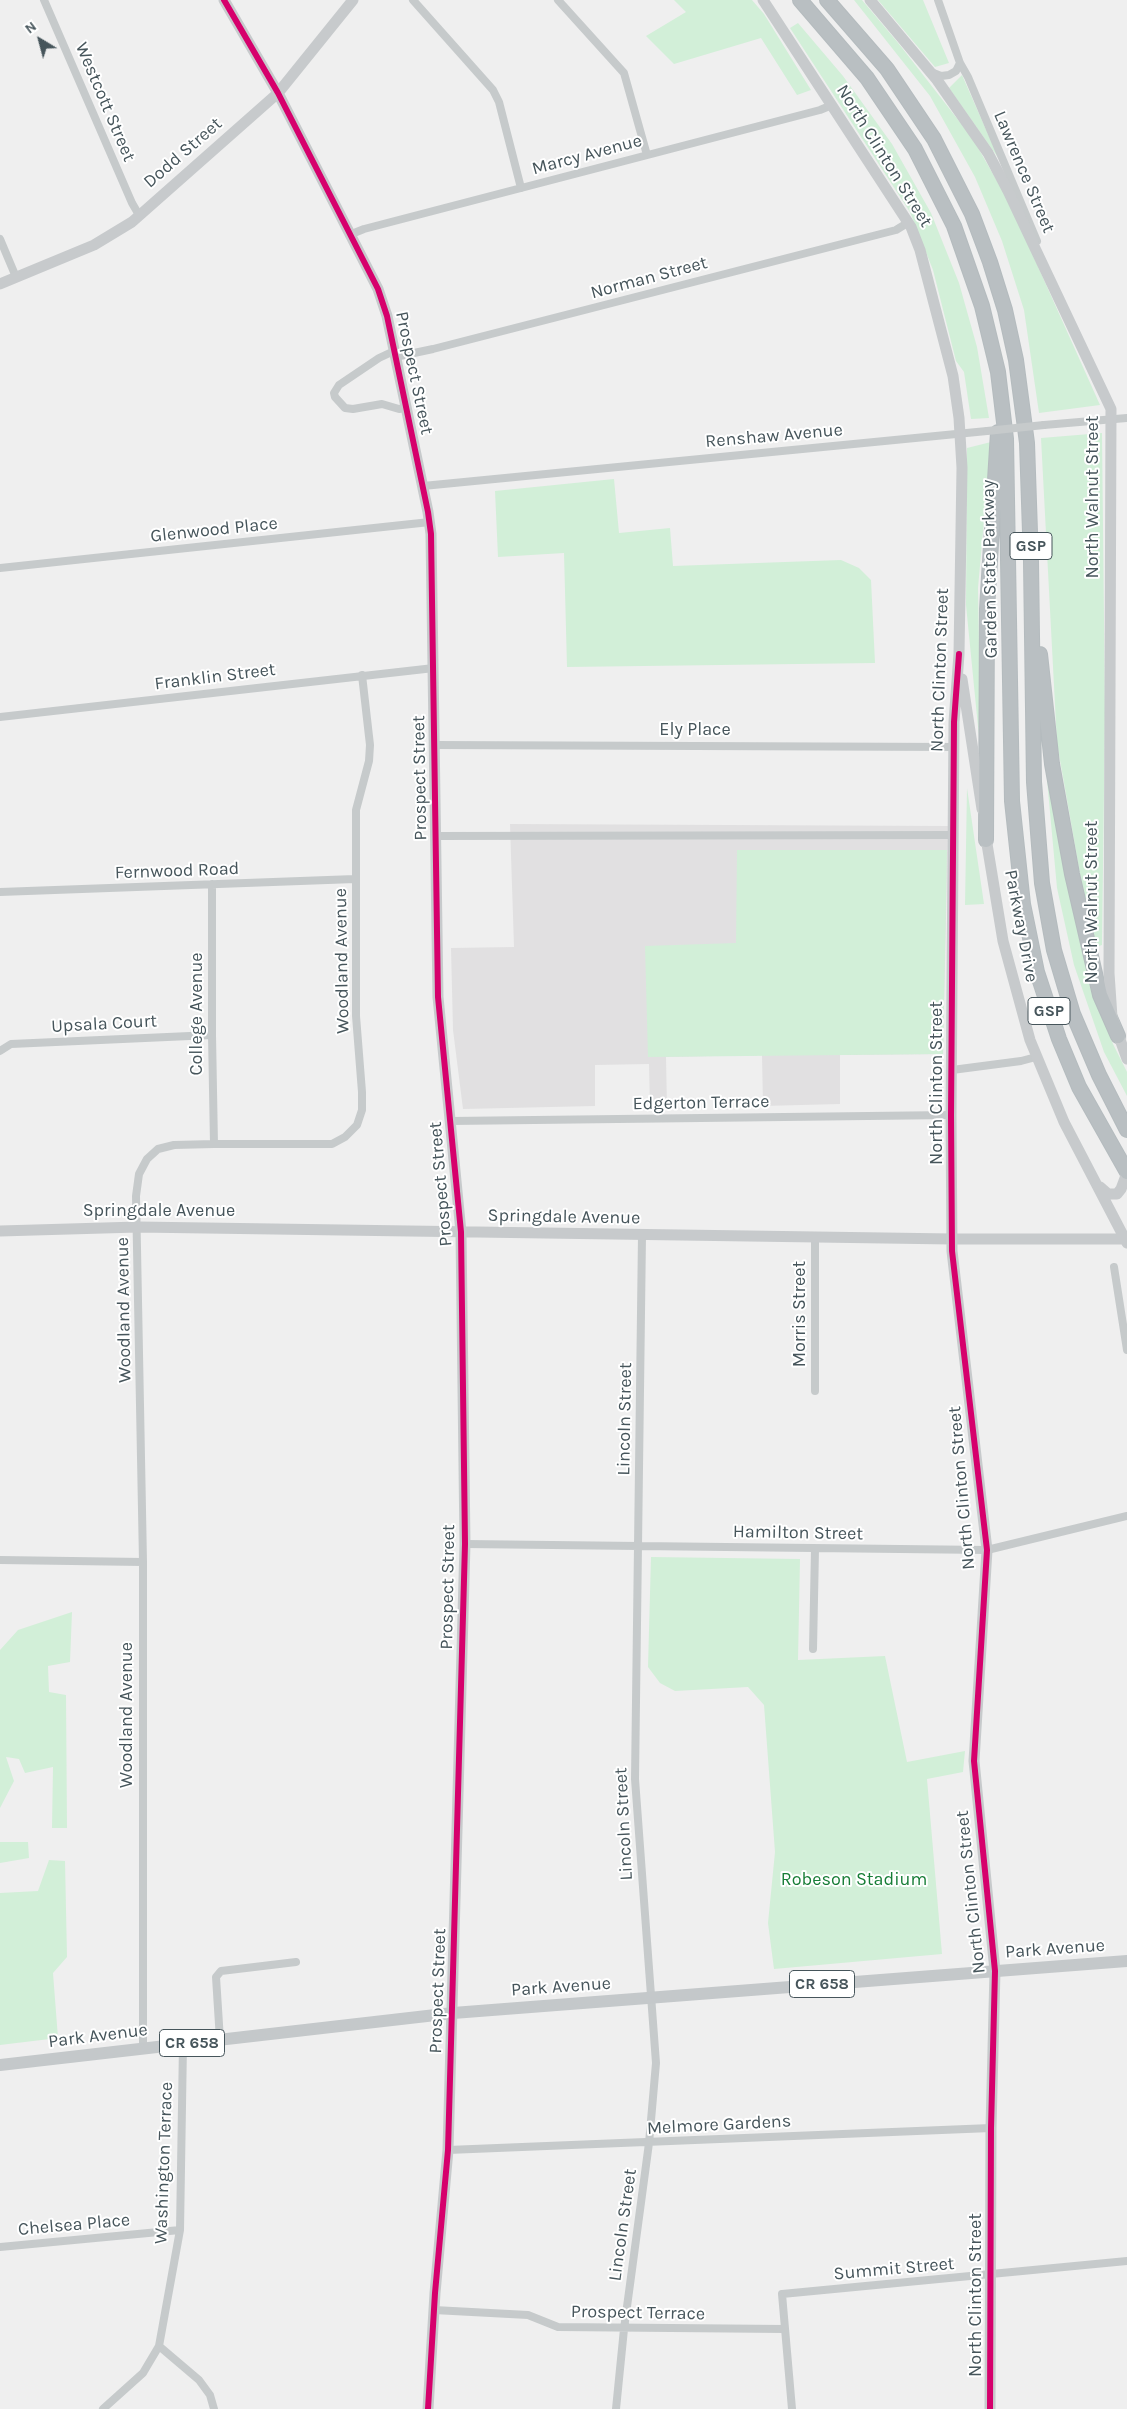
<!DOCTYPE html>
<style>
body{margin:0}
#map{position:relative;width:1127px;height:2409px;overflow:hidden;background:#efefef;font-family:Karla,sans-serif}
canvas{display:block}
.north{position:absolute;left:15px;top:15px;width:50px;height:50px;-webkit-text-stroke:4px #fff;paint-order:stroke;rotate:323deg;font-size:14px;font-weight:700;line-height:20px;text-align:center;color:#46555b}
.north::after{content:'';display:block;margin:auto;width:18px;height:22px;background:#46555b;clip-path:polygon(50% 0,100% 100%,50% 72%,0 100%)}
</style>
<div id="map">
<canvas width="1127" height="2409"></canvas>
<div class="north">N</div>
</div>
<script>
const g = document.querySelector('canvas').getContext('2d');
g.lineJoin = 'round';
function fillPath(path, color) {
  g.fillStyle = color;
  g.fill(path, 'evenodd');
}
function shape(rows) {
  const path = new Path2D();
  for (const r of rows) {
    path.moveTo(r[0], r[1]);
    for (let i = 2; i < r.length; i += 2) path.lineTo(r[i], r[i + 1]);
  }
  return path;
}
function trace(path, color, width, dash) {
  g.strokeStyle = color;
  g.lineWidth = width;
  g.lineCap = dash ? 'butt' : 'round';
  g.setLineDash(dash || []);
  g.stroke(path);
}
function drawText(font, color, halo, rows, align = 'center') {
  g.font = font + ' Karla,sans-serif';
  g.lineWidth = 4;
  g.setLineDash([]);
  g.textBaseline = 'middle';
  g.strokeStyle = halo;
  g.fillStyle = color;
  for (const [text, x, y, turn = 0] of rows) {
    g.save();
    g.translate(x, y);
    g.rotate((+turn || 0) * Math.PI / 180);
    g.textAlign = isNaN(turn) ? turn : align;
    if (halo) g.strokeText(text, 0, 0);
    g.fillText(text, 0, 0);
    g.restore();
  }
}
fillPath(shape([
 [510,824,948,826,943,1054,840,1055,840,1104,763,1106,762,1055,666,1057,667,1108,650,1108,649,1064,595,1065,595,1106,463,1109,453,1030,451,948,514,947]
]), '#e1e0e1');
fillPath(shape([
 [674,0,752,0,764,14,811,90,797,95,761,38,674,64,646,36,686,12],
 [854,0,862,0,899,44,973,139,1009,202,1100,405,1039,413,1024,310,1002,241,975,177,930,96],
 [878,0,923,0,949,63,935,67],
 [798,23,843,76,892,144,931,213,959,283,977,347,989,418,971,419,964,372,956,361,933,270,910,212,790,28],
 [962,75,999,159,949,88],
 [1102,433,1105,713,1102,945,1093,948,1057,743,1041,438],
 [991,442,978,588,981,757,966,605,967,448],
 [614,479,619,533,670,528,673,566,841,560,859,568,871,580,875,663,567,667,564,553,498,557,495,491],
 [1046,769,1093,989,1113,1044,1127,1072,1127,1096,1104,1052,1074,965,1057,888],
 [967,788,984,904,965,905],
 [737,850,947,850,943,1054,648,1057,645,946,736,943],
 [651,1557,800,1559,798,1660,885,1656,907,1762,965,1751,963,1772,927,1779,942,1954,774,1969,768,1923,775,1852,764,1705,748,1687,675,1691,660,1683,648,1667],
 [72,1612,70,1662,48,1666,49,1692,66,1695,67,1828,52,1828,53,1767,25,1773,19,1759,6,1757,14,1781,0,1808,0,1650,18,1630],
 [0,1842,28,1842,29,1858,0,1863],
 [49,1860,65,1861,67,1957,53,1973,58,2038,0,2045,0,1893,38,1891]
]), '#d2efd8');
const highway = shape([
 [800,0,867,78,915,149,954,226,982,306,998,372,1006,439,1012,801,1023,904,1037,972,1059,1039,1079,1087,1127,1172],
 [827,0,887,69,934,139,972,214,990,262,1005,310,1016,360,1027,443,1031,562,1034,782,1042,883,1054,950,1073,1014,1099,1075,1127,1130],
 [1040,654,1052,764,1072,874,1100,995,1118,1036],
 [986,840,987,609,998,432]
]);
trace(highway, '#b4bbbe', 16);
trace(shape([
 [44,0,132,203,139,215],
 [413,0,493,90,499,102,521,188],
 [558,0,624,73,647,155],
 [938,0,960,63,968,77,1037,241],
 [931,72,941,76,949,75,956,71,960,63],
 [349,235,364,229,820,110,832,105],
 [0,239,16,277],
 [394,351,379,358,339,385,334,393,335,397,345,408,353,409,382,404,399,409,406,408],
 [395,357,433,349,896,230,909,222],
 [1044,425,1127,418],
 [423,486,987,431],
 [0,568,430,522],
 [0,717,434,668],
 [435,745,955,747],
 [436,836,954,835],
 [212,884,212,1035,214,1144],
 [0,892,355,879],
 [0,1051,11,1044,212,1035],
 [952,1070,1021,1061,1036,1057],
 [451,1121,951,1115],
 [1114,1267,1127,1350],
 [815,1391,815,1237],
 [465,1544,987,1550,1127,1516],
 [0,1560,143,1562],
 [813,1649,815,1549],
 [220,2040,216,1977,221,1971,296,1962],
 [143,2048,143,1562,136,1196,139,1174,147,1159,158,1149,174,1145,214,1144,332,1144,345,1137,357,1125,362,1110,362,1092,356,1016,356,810,369,761,370,745,362,675],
 [448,2150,991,2128],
 [0,2247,180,2230],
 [434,2310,528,2315,558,2327,784,2329],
 [159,2346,199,2380,210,2395,214,2409],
 [103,2409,143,2373,159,2346,180,2230,183,2044],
 [616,2409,624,2329,649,2143,656,2063,635,1779,642,1235],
 [792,2409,782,2294,1127,2261]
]), '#c6cacb', 8);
trace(shape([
 [224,0,278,93,378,289,387,316,428,512,431,534,438,997,461,1232,465,1544,448,2150,435,2293,428,2409],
 [763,0,911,227,920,250,953,376,959,418,962,468,959,654,954,722,951,1115,952,1251,987,1550,974,1761,995,1971,991,2128,990,2409],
 [870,0,937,80,988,153,1008,191,1111,409,1109,973,1112,1017,1127,1059],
 [0,284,94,245,132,222,278,93,353,0],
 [962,679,982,809],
 [985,832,1003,941,1030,1040,1064,1122,1127,1243],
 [1100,1187,1108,1194,1117,1194,1121,1189,1127,1173],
 [0,1231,138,1227,952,1239,1127,1239]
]), '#c7cacc', 11);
trace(shape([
 [0,2065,453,2013,1127,1961]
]), '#c4c8ca', 12);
trace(highway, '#b9bfc2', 14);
trace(shape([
 [987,431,1044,425]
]), '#c6cacb', 8);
trace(shape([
 [224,0,278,93,378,289,387,316,428,512,431,534,438,997,461,1232,465,1544,448,2150,435,2293,428,2409],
 [959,654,954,722,951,1115,952,1251,987,1550,974,1761,995,1971,991,2128,990,2409]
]), '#d6006c', 6);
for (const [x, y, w] of [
 [1031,546,42],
 [1049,1011,42],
 [822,1984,65],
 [192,2043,65]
]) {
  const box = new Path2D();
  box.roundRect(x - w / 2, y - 13.5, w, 27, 4);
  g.fillStyle = '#fff';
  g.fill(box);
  trace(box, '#46555b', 1);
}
drawText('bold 16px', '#46555b', null, [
 ["GSP",1031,546],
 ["GSP",1049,1011],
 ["CR 658",822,1984],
 ["CR 658",192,2043]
]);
drawText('18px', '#46555b', '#fff', [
 ["Westcott Street",105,102,67],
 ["Dodd Street",183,153,-41],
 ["Marcy Avenue",587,155,-15],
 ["North Clinton Street",884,156,58],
 ["Lawrence Street",1024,172,67],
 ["Norman Street",649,278,-15],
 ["Prospect Street",414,373,78],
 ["Renshaw Avenue",774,436,-5],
 ["North Walnut Street",1093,497,-90],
 ["Glenwood Place",214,530,-6],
 ["Garden State Parkway",990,569,-91],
 ["North Clinton Street",940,670,-88],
 ["Franklin Street",215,677,-7],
 ["Ely Place",695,730],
 ["Prospect Street",420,778,-91],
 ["Fernwood Road",177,871,-2],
 ["North Walnut Street",1092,902,-90],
 ["Parkway Drive",1021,926,79],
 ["Woodland Avenue",342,961,-91],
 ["College Avenue",197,1014,-90],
 ["Upsala Court",104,1024,-3],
 ["North Clinton Street",937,1083,-90],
 ["Edgerton Terrace",701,1103,-1],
 ["Prospect Street",441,1184,-95],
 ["Springdale Avenue",159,1211],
 ["Springdale Avenue",564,1217,1],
 ["Woodland Avenue",124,1310,-91],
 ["Morris Street",800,1314,-90],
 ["Lincoln Street",625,1419,-89],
 ["North Clinton Street",962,1488,-95],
 ["Hamilton Street",798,1533,1],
 ["Prospect Street",448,1587,-89],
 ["Woodland Avenue",127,1715,-90],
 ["Lincoln Street",624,1824,-93],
 ["North Clinton Street",971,1892,-96],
 ["Park Avenue",1055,1949,-4],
 ["Park Avenue",561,1987,-4],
 ["Prospect Street",438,1991,-88],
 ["Park Avenue",98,2036,-7],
 ["Melmore Gardens",719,2125,-3],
 ["Washington Terrace",164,2163,-88],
 ["Chelsea Place",74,2225,-5],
 ["Lincoln Street",623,2225,-82],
 ["Summit Street",894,2269,-5],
 ["North Clinton Street",976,2295,-90],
 ["Prospect Terrace",638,2313,1]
]);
drawText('18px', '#167d36', '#fff', [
 ["Robeson Stadium",854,1880]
]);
</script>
